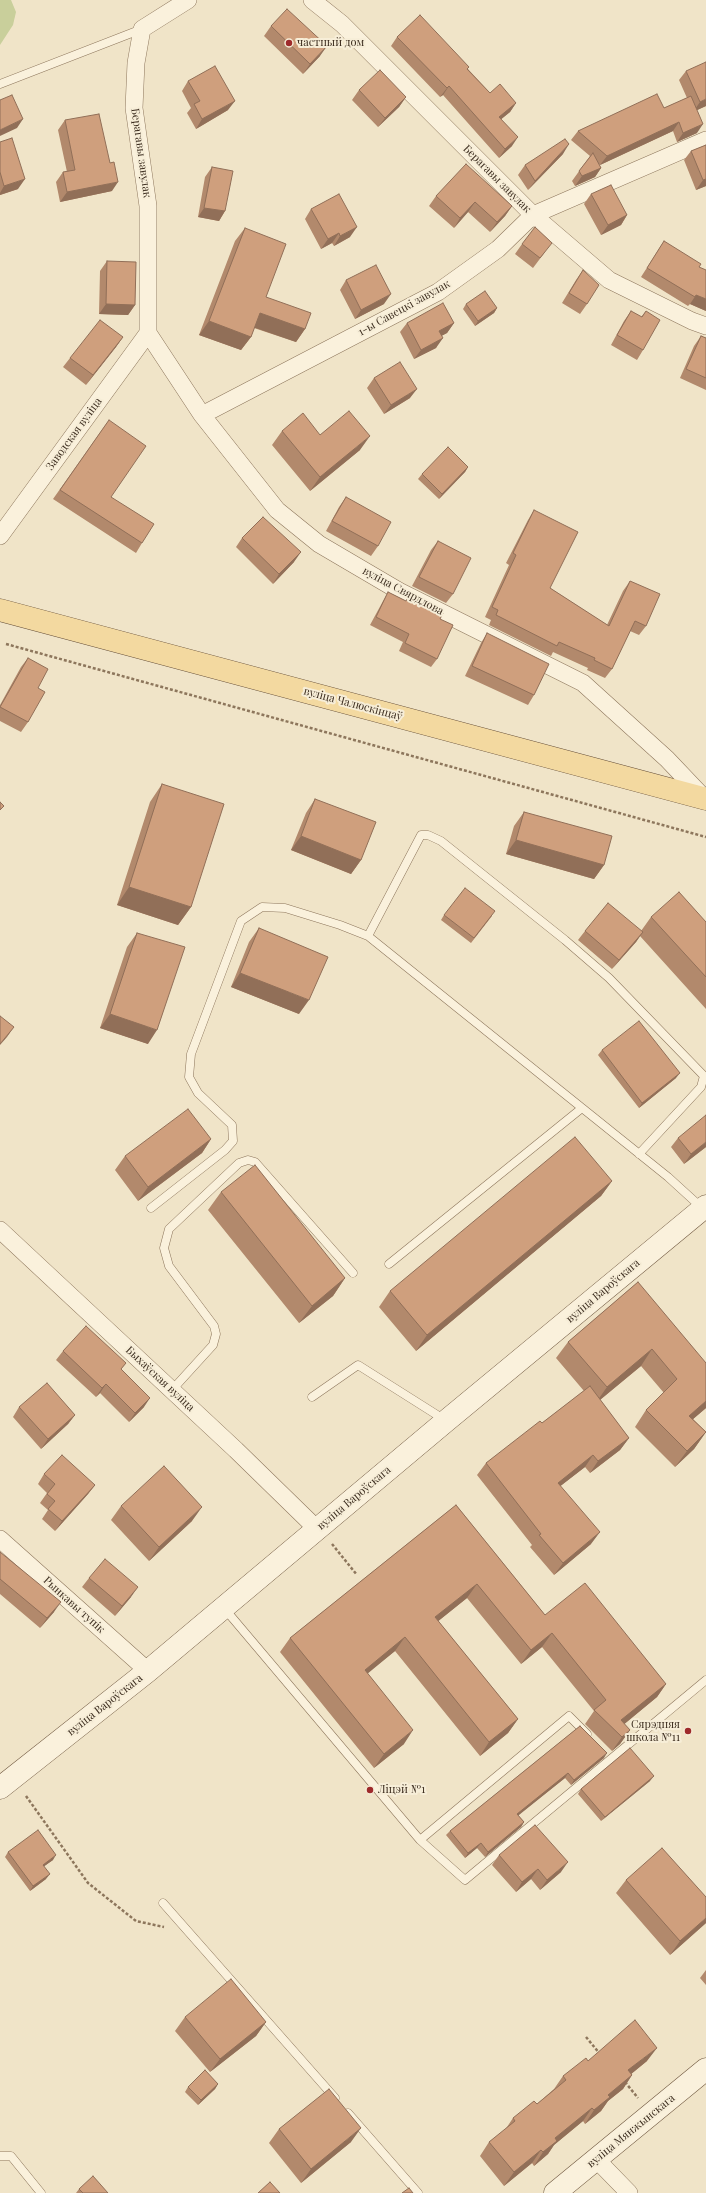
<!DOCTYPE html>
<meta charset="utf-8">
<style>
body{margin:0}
canvas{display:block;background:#f0e4c8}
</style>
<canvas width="706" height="2193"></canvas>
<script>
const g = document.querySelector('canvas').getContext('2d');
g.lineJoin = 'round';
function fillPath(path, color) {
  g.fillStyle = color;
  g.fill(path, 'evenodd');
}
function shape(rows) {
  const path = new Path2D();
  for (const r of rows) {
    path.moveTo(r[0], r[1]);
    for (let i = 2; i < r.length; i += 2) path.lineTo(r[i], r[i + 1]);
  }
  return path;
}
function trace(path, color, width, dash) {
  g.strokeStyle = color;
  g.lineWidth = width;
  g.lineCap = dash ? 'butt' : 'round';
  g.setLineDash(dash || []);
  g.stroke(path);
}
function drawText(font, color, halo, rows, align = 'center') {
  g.font = font + ' "Playfair Display",serif';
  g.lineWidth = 4;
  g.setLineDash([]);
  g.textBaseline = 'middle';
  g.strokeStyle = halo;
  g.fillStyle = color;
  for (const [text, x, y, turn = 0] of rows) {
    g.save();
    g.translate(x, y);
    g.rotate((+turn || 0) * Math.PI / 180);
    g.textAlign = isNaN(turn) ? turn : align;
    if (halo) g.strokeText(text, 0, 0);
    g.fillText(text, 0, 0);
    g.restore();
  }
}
fillPath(shape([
 [0,0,11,0,16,12,13,25,0,45]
]), '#c9cf9b');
const lane = shape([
 [0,84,142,29],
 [368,936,421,835,428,835,441,841,565,940,609,978,704,1076,701,1087,639,1154],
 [151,1208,225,1150,233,1141,232,1125,198,1093,189,1077,191,1054,241,921,262,907,285,908,340,925,368,936,668,1177,702,1208],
 [389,1264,582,1108],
 [172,1390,213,1345,216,1334,214,1326,169,1266,164,1248,169,1229,239,1163,248,1160,255,1162,353,1273],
 [312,1397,358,1365,445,1420],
 [224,1608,420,1840,465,1880,706,1680],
 [420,1840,569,1716,587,1734],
 [163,1903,335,2098],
 [348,2113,418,2193],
 [0,2156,11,2156,41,2193]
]);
const street = shape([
 [312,0,342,24,533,215,609,280,692,321,706,326],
 [148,333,202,415,277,510,319,544,399,591,583,683,667,759,704,798],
 [148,333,148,206,134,108,136,63,142,29,188,0],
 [202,415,438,292,498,249,533,215,706,140],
 [0,536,148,333],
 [0,1230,236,1450,317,1529],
 [0,1539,148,1671],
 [596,2159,629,2193]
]);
const secondary = shape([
 [0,1788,148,1671,446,1421,706,1206],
 [555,2193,706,2069]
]);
const primary = shape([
 [0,610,706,799]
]);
trace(lane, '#8d765c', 9);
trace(street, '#8d765c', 18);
trace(secondary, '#6f573f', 23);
trace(primary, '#5b4430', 23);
trace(shape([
 [6,644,706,837],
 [332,1544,357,1575],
 [26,1796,88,1883,136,1921,164,1927],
 [586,2037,600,2054],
 [625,2082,638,2098]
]), '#8d765c', 2.5, [3, 2]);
trace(lane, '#faf1dc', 8);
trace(street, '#faf1dc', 17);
trace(secondary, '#faf1dc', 22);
trace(primary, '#f3d9a0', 22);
fillPath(shape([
 [271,26,320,56,303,74,264,36],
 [397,37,468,69,490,93,516,103,510,112,501,119,512,146,499,158,443,95,440,97,391,46],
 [686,71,706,106,697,110,697,133,677,142,673,131,600,165,599,164,601,168,595,177,575,186,572,181,590,156,571,140,578,131,664,108,687,98,679,80],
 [188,81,228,110,196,129,187,113,191,108,182,91],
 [359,90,406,97,399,107,378,127,352,100],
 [65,120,112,191,60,202,56,182,63,172,67,172,58,130],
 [0,142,18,189,0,195],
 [706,145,706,186,696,190,684,160,691,151],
 [563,154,528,190,518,175,525,165],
 [212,167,225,211,219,221,198,217,205,177],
 [591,194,627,215,621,225,601,235,584,204],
 [436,196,512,206,505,216,490,232,468,212,454,228,429,206],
 [311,209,350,237,334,246,332,243,321,249,305,219],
 [245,228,266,297,305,329,296,342,254,328,251,337,241,350,199,335,235,241],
 [664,241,699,267,706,311,690,304,688,306,641,277],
 [522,244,545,252,533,268,515,254],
 [107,261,135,305,128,315,99,314,100,271],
 [583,270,587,304,580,314,562,303,576,280],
 [346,280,384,304,355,319,340,290],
 [466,304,497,308,494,313,475,326,463,309],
 [631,311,641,317,646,311,643,350,637,360,611,345,624,321],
 [407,323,454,323,447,333,441,336,436,348,414,359,400,332],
 [701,336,706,338,706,390,680,378,694,346],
 [123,337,116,347,86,385,63,367,70,358],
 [374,378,410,398,384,414,367,388],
 [109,420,111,497,142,543,136,553,53,499],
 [282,431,320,435,360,450,310,491,272,445],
 [468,467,465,472,439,499,418,479,422,474],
 [346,497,378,546,371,556,326,531,339,507],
 [534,510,550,588,607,625,623,591,630,581,646,626,639,635,630,631,612,669,605,678,587,670,588,668,553,652,551,656,489,625,491,620,485,617,509,565,506,563,528,520],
 [242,538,294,562,273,584,236,547],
 [438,541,453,594,446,603,412,586,431,550],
 [388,592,406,601,409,596,440,619,437,659,431,667,399,651,403,642,370,625,383,601],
 [487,633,534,695,528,705,465,676,481,643],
 [28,658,38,688,28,722,21,732,0,721,0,705,21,667],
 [162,784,191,907,178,925,117,905,150,802],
 [315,799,361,860,351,874,291,850,306,813],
 [524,812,604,865,594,879,506,854,514,826],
 [444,915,492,916,471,943,441,920],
 [651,917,706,922,706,1009,640,936,636,942,612,969,578,940,585,931,641,931],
 [259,928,299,1014,231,987,249,942],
 [137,933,148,1044,100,1028,127,947],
 [602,1050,676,1078,639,1108,598,1055],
 [678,1138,706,1147,684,1164,671,1147],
 [211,1139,202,1153,138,1201,115,1170,125,1156],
 [612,1181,601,1196,416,1351,379,1307,390,1291],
 [221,1192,345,1278,333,1296,299,1323,208,1210],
 [638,1282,706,1408,693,1419,706,1432,694,1449,675,1467,635,1427,646,1410,664,1393,641,1366,600,1400,629,1438,620,1450,590,1473,585,1467,560,1486,591,1544,554,1575,530,1547,532,1545,477,1475,486,1463,542,1423,584,1391,556,1358,568,1342],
 [63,1351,126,1363,121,1369,144,1407,129,1422,100,1393,96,1397,56,1360],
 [19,1407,75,1415,68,1424,41,1449,13,1417],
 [44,1474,95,1485,88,1494,55,1531,42,1519,48,1510,40,1503,47,1493,38,1484],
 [456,1505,545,1615,666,1684,657,1697,624,1724,630,1730,620,1744,612,1751,585,1724,594,1711,542,1647,521,1664,467,1598,438,1621,518,1719,508,1733,480,1756,395,1651,367,1673,404,1744,374,1768,280,1652,290,1638],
 [121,1506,192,1521,149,1561,111,1520],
 [0,1552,54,1612,40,1628,0,1594],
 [89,1578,131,1597,115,1616,82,1587],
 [580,1726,604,1758,571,1785,565,1778,518,1815,524,1822,521,1827,485,1857,477,1848,465,1858,446,1835,450,1831],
 [650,1781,601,1821,578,1794,581,1789],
 [8,1852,53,1860,44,1866,46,1879,30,1891,5,1857],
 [499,1855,561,1872,540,1890,531,1879,516,1892,492,1865],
 [626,1880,706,1923,670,1955,616,1893],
 [706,1970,706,1985,700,1978],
 [185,2017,266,2022,256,2036,210,2072,175,2031],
 [588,2061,647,2061,631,2074,632,2075,623,2089,608,2101,601,2111,585,2124,583,2121,554,2145,548,2154,534,2166,532,2163,504,2186,480,2156,489,2142,505,2130,513,2118,537,2104,554,2089,563,2076],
 [218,2084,215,2089,198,2105,185,2092,188,2087],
 [279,2129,351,2142,301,2183,269,2143],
 [79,2189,108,2193,76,2193]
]), '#b2896c');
fillPath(shape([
 [327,46,320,56,303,74,310,64],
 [449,86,443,95,440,97,447,88],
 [406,97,399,107,378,127,385,118],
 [706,99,706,106,693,112,700,102],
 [235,101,228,110,196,129,202,119],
 [516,103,510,112,493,126,499,117],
 [23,119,17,128,0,136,0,130],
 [679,122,673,131,600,165,607,156],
 [703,124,697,133,677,142,683,133],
 [518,137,512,146,499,158,505,149],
 [569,144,563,154,528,190,535,181],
 [601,168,595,177,575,186,582,176],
 [25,179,18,189,0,195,0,193,4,186],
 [706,179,706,186,696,190,703,180],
 [118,182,112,191,60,202,67,192],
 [475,202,468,212,454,228,460,218],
 [512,206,505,216,490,232,497,222],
 [204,208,225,211,219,221,198,217],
 [627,215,621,225,601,235,608,225],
 [357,227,350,237,334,246,340,236],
 [339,233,332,243,321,249,328,239],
 [391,294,384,304,355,319,361,310],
 [696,295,706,299,706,311,690,304],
 [106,304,135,305,128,315,99,314],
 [497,308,494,313,475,326,478,321],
 [260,313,305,329,296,342,250,326],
 [209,321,251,337,241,350,199,335],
 [454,323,447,333,432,341,439,331],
 [123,337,116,347,86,385,93,375],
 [443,338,436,348,414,359,421,350],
 [417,389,410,398,384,414,391,405],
 [370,436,360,450,310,491,320,477],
 [468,467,465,472,439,499,442,494],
 [301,552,294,562,273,584,279,574],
 [301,836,361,860,351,874,291,850],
 [516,840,604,865,594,879,506,854],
 [129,887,191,907,178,925,117,905],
 [643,932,636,942,612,969,619,960],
 [240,973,309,1000,299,1014,231,987],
 [110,1014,157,1030,148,1044,100,1028],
 [14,1027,7,1037,0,1045,0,1044],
 [680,1073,676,1078,639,1108,642,1103],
 [211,1139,202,1153,138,1201,148,1187],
 [706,1142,706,1147,684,1164,691,1154],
 [612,1181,601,1196,416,1351,427,1335],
 [345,1278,333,1296,299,1323,312,1306],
 [652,1349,641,1366,595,1404,607,1387],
 [106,1384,100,1393,96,1397,102,1388],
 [150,1398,144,1407,129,1422,135,1413],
 [706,1401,706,1408,678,1432,689,1416],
 [75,1415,68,1424,41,1449,48,1439],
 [706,1432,694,1449,675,1467,687,1451],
 [629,1438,620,1450,590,1473,598,1461],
 [593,1455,585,1467,549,1495,558,1483],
 [95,1485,88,1494,55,1531,62,1521],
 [202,1507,192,1521,149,1561,159,1547],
 [600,1532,591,1544,554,1575,563,1563],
 [477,1584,467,1598,426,1631,435,1617],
 [138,1587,131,1597,115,1616,122,1606],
 [61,1602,54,1612,40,1628,47,1618],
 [552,1633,542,1647,521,1664,531,1650],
 [405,1637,395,1651,355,1684,365,1670],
 [666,1684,657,1697,616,1731,621,1720],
 [518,1719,508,1733,480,1756,489,1742],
 [413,1730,404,1744,374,1768,384,1754],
 [630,1730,620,1744,612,1751,622,1737],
 [607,1753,604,1758,571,1785,574,1780],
 [568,1773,565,1778,514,1819,517,1814],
 [654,1776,650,1781,601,1821,605,1817],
 [524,1822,521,1827,485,1857,488,1852],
 [481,1843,477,1848,465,1858,468,1853],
 [56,1855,53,1860,39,1870,43,1865],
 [568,1862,561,1872,540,1890,547,1880],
 [538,1869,531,1879,516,1892,522,1882],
 [50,1874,46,1879,30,1891,33,1886],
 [706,1918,706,1923,670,1955,680,1941],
 [266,2022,256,2036,210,2072,220,2059],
 [657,2048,647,2061,619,2084,628,2070],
 [632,2075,623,2089,608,2101,601,2111,585,2124,594,2110,608,2095],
 [218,2084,215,2089,198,2105,201,2100],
 [592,2108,583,2121,554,2145,548,2154,534,2166,543,2152,555,2138],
 [361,2128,351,2142,301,2183,311,2169],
 [541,2150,532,2163,504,2186,514,2172]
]), '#916f58');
const building = shape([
 [287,9,327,46,310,64,271,26,287,9],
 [420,15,469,67,467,69,490,93,500,84,516,103,499,117,518,137,505,149,449,86,447,88,397,37,420,15],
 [706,62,706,99,700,102,686,71,706,62],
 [215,66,235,101,202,119,194,104,200,101,188,81,215,66],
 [380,70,406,97,385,118,359,90,380,70],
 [657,94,664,108,691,96,703,124,683,133,679,122,607,156,578,131,657,94],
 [12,95,23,119,0,130,0,100,12,95],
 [99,114,110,163,114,162,118,182,67,192,63,172,75,170,65,120,99,114],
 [12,138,25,179,4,186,0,172,0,142,12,138],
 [565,139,569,144,535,181,525,165,565,139],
 [706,145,706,179,703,180,691,151,706,145],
 [593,153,601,168,582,176,579,171,593,153],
 [466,164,512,206,497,222,475,202,460,218,436,196,466,164],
 [212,167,233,171,225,211,204,208,212,167],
 [611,185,627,215,608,225,591,194,611,185],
 [339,194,357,227,340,236,339,233,328,239,311,209,339,194],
 [535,227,552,243,540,258,522,244,535,227],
 [245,228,286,244,266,297,311,313,305,329,260,313,251,337,209,321,245,228],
 [664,241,701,264,699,267,706,270,706,299,696,295,695,297,647,268,664,241],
 [107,261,136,262,135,305,106,304,107,261],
 [376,265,391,294,361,310,346,280,376,265],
 [583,270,599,285,587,304,569,293,583,270],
 [485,291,497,308,478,321,466,304,485,291],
 [443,303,454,323,439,331,443,338,421,350,407,323,443,303],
 [631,311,642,317,646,311,660,320,643,350,617,335,631,311],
 [100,320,123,337,93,375,70,358,100,320],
 [701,336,706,338,706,378,686,369,701,336],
 [400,362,417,389,391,405,374,378,400,362],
 [349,411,370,436,320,477,282,431,303,413,320,435,349,411],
 [109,420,146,446,111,497,154,524,142,543,60,490,109,420],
 [448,447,468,467,442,494,422,474,448,447],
 [346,497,391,522,378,546,332,521,346,497],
 [534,510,578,532,550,588,609,626,630,581,660,594,646,626,635,621,612,669,594,660,595,658,559,642,557,646,496,615,498,610,492,607,516,555,513,553,534,510],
 [263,517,301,552,279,574,242,538,263,517],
 [438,541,471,558,453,594,419,577,438,541],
 [388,592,406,601,409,596,443,613,440,619,453,625,437,659,405,643,409,634,376,617,388,592],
 [487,633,549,664,534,695,472,666,487,633],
 [28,658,48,669,38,688,45,692,28,722,0,707,28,658],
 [162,784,224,804,191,907,129,887,162,784],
 [315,799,376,822,361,860,301,836,315,799],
 [0,802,4,806,0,810,0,802],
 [524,812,612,836,604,865,516,840,524,812],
 [465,888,495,911,474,938,444,915,465,888],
 [679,892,706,922,706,977,651,917,679,892],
 [608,903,643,932,619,960,585,931,608,903],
 [259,928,328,957,309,1000,240,973,259,928],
 [137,933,185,947,157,1030,110,1014,137,933],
 [0,1016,14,1027,0,1044,0,1016],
 [639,1021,680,1073,642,1103,602,1050,639,1021],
 [188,1109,211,1139,148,1187,125,1156,188,1109],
 [706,1115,706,1142,691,1154,678,1138,706,1115],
 [575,1137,612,1181,427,1335,390,1291,575,1137],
 [255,1165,345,1278,312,1306,221,1192,255,1165],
 [638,1282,706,1363,706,1401,689,1416,706,1432,687,1451,646,1410,677,1379,652,1349,607,1387,568,1342,638,1282],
 [86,1326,126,1363,121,1369,150,1398,135,1413,106,1384,102,1388,63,1351,86,1326],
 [47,1383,75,1415,48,1439,19,1407,47,1383],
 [590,1386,629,1438,598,1461,593,1455,558,1483,600,1532,563,1563,539,1535,541,1534,486,1463,540,1421,542,1423,590,1386],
 [62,1455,95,1485,62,1521,48,1509,55,1501,47,1494,55,1484,44,1474,62,1455],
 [164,1466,202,1507,159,1547,121,1506,164,1466],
 [456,1505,545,1615,585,1583,666,1684,621,1720,630,1730,622,1737,594,1710,606,1700,552,1633,531,1650,477,1584,435,1617,518,1719,489,1742,405,1637,365,1670,413,1730,384,1754,290,1638,456,1505],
 [0,1552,61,1602,47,1618,0,1579,0,1552],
 [105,1559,138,1587,122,1606,89,1578,105,1559],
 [580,1726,607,1753,574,1780,568,1773,517,1814,524,1822,488,1852,481,1843,468,1853,450,1831,580,1726],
 [630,1748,654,1776,605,1817,581,1789,630,1748],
 [535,1825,568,1862,547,1880,538,1869,522,1882,499,1855,535,1825],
 [38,1830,56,1855,43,1865,50,1874,33,1886,8,1852,38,1830],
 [662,1848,706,1897,706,1918,680,1941,626,1880,662,1848],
 [231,1979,266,2022,220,2059,185,2017,231,1979],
 [635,2020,657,2048,628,2070,632,2075,608,2095,610,2097,594,2110,592,2108,555,2138,557,2141,543,2152,541,2150,514,2172,489,2142,515,2121,513,2118,534,2101,537,2104,566,2080,563,2076,586,2058,588,2061,635,2020],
 [205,2070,218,2084,201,2100,188,2087,205,2070],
 [329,2089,361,2128,311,2169,279,2129,329,2089],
 [93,2176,108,2193,83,2193,79,2189,93,2176],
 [270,2182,280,2193,258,2193,270,2182],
 [409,2188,413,2193,402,2193,409,2188]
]);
fillPath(building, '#cf9f7d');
trace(building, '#916f58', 1);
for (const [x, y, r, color] of [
 [289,43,4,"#9e2a2b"],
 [688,1731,4,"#9e2a2b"],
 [370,1790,4,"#9e2a2b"]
]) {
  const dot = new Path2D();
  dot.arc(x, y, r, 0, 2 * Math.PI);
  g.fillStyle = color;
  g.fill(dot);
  trace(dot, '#f7eed8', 1.5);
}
drawText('11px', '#3d2e20', '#f7eed8', [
 ["частный дом",297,43],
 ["Сярэдняя",680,1725,"right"],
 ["школа №11",680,1738,"right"],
 ["Ліцэй №1",378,1790]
], 'left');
drawText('11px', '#3d2e20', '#f7eed8', [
 ["Берагавы завулак",141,153,82],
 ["Берагавы завулак",497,179,45],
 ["1-ы Савецкі завулак",404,308,-29],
 ["Заводская вуліца",74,434,-54],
 ["вуліца Свярдлова",403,591,28],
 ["вуліца Чалюскінцаў",353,704,15],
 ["вуліца Вароўскага",603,1291,-40],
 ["Быхаўская вуліца",160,1379,43],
 ["вуліца Вароўскага",354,1498,-40],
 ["Рынкавы тупік",74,1605,42],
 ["вуліца Вароўскага",105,1705,-38],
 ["вуліца Мянжынскага",631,2131,-39]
]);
</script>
